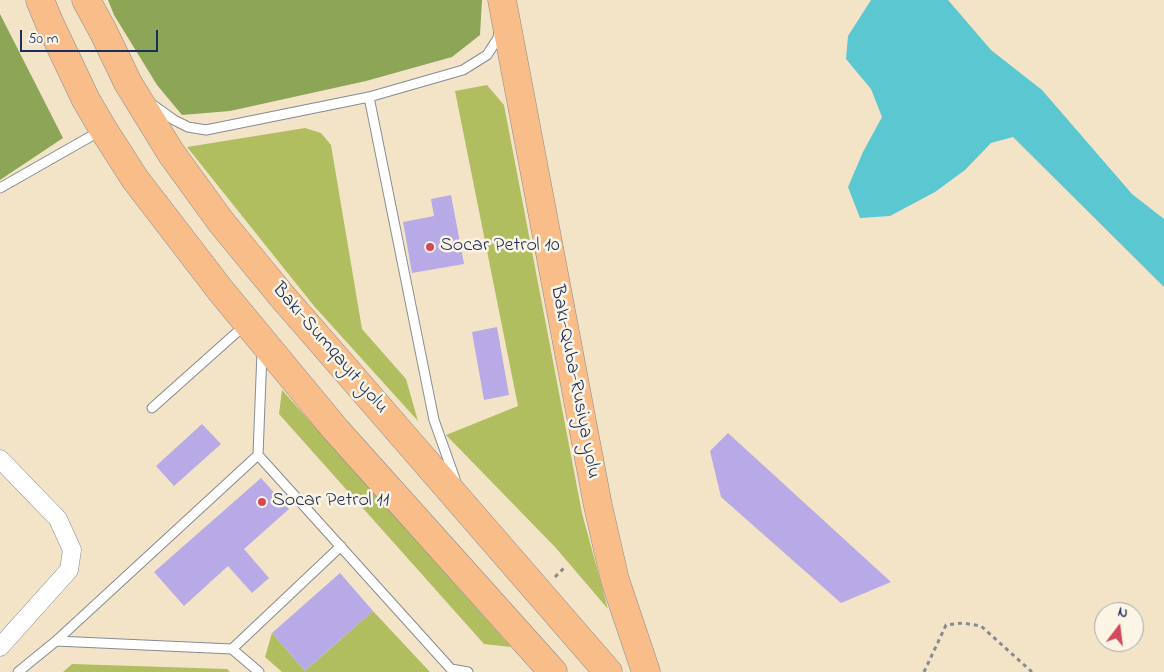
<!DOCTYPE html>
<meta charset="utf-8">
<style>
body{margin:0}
#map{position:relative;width:1164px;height:672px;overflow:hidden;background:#f3e4c8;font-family:"Indie Flower",sans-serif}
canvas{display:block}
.north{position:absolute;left:1094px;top:602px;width:50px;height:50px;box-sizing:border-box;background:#fcf5e5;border:1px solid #a2a6af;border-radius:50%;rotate:15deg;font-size:14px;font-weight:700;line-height:20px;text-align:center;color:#1b2f5e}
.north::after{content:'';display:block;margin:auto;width:18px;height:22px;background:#d1495b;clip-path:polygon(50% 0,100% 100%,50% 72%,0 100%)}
.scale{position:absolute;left:20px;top:30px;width:138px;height:22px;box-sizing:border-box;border:2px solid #1b2f5e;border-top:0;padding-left:6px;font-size:15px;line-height:18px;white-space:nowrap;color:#1b2f5e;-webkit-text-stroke:4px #fcf5e5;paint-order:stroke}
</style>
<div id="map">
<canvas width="1164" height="672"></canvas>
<div class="north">N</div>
<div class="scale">50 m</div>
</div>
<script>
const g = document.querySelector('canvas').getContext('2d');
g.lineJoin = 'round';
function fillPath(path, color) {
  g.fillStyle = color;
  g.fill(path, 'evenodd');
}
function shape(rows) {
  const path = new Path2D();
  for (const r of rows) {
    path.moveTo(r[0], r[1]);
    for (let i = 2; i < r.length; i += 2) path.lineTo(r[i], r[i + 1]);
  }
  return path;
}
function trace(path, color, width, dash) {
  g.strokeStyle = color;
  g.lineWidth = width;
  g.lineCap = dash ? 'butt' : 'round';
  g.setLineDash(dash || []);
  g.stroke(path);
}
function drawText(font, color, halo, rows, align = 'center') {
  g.font = font + ' "Indie Flower",sans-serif';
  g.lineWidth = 5;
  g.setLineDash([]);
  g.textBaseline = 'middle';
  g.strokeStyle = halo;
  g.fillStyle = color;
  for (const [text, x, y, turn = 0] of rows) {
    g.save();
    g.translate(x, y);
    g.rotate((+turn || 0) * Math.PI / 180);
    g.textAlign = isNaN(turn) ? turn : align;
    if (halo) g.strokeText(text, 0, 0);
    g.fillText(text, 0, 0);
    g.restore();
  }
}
fillPath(shape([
 [487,85,504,105,582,513,608,609,555,547,446,435,518,406,455,91],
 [305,128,321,133,331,145,362,329,406,379,418,421,314,306,187,147],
 [282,390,511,647,484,644,279,414],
 [373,611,430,672,282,672,265,657,272,633,305,671],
 [72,664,227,669,230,672,63,672]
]), '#b0be60');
fillPath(shape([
 [108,0,482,0,480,35,452,57,366,81,230,111,182,115,157,85,114,15],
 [0,14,63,138,0,180]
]), '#8ca556');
fillPath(shape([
 [871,0,948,0,991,50,1042,90,1132,194,1164,219,1164,287,1013,137,991,143,965,170,935,192,890,216,860,218,848,187,863,152,882,117,871,89,846,59,848,36]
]), '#5ac7d1');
fillPath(shape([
 [451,195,464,264,412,273,403,222,434,216,431,199],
 [497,327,509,395,484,400,472,332],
 [202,424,221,444,174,486,156,466],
 [728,433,891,582,841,603,721,497,710,451],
 [261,478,289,509,244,549,269,578,252,593,228,566,184,606,154,572],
 [340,573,373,611,305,671,272,633]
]), '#b8aae6');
const lane = shape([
 [369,97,434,420,455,479],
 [153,105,174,120,188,127,206,130,369,97,463,70,487,55,498,38,499,31],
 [0,188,102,130],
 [262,352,258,455,451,669,468,672],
 [152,408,245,325],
 [56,641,232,649,259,672],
 [232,649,341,546],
 [18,672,56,641,258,455]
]);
const street = shape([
 [0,459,58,519,72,550,69,570,0,647]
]);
const highway = shape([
 [40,0,49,22,86,100,103,129,135,179,221,291,336,430,553,672],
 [86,0,103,31,128,83,171,153,221,222,281,295,608,672],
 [502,0,598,506,615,580,646,672]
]);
trace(lane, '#878a93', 11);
trace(street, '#878a93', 19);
trace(highway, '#878a93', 29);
trace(shape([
 [555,577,566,566],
 [924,672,946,625,963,623,981,626,1032,672]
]), '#878a93', 3, [4, 4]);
trace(lane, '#fff', 9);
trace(street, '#fff', 18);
trace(highway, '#f8bd88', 28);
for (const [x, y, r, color] of [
 [430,247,5,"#d1495b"],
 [262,502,5,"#d1495b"]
]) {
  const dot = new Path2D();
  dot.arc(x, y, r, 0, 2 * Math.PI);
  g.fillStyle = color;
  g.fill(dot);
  trace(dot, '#fcf5e5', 2);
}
drawText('20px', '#1b2f5e', '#fcf5e5', [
 ["Socar Petrol 10",440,247],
 ["Socar Petrol 11",272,502]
], 'left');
drawText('20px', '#1b2f5e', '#fcf5e5', [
 ["Bakı-Sumqayıt yolu",329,349,49],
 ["Bakı-Quba-Rusiya yolu",574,382,79]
]);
</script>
